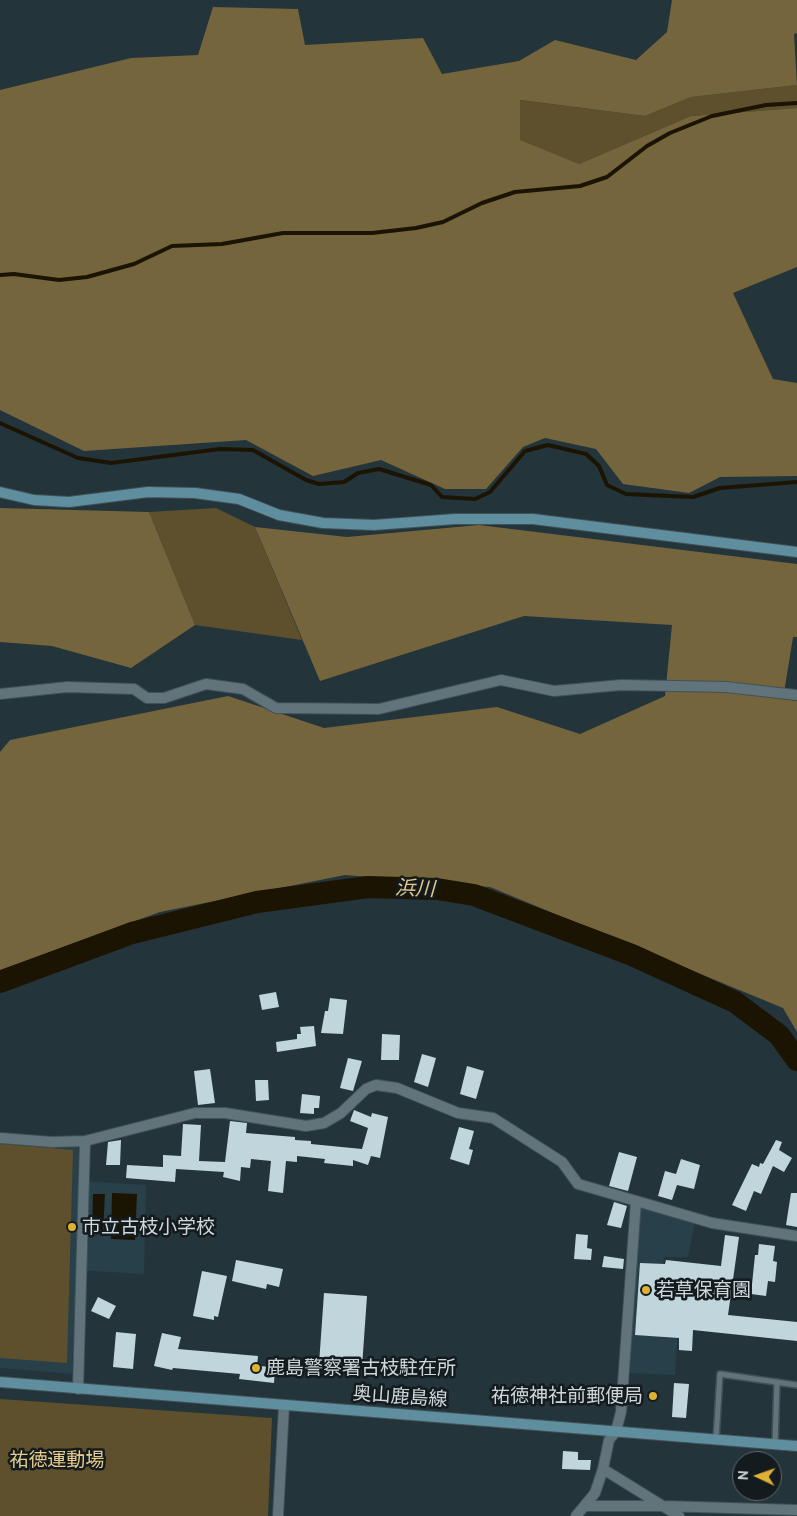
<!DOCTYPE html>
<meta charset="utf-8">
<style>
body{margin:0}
#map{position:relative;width:797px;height:1516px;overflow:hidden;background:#24343b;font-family:Cabin,sans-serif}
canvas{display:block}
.north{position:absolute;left:732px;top:1451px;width:50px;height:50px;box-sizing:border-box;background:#141b1e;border:1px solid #5e676a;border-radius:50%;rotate:273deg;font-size:14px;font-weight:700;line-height:20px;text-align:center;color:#ced8dc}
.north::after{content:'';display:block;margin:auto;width:18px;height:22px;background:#deb133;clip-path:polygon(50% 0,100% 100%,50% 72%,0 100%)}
</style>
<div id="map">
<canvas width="797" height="1516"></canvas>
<div class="north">N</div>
</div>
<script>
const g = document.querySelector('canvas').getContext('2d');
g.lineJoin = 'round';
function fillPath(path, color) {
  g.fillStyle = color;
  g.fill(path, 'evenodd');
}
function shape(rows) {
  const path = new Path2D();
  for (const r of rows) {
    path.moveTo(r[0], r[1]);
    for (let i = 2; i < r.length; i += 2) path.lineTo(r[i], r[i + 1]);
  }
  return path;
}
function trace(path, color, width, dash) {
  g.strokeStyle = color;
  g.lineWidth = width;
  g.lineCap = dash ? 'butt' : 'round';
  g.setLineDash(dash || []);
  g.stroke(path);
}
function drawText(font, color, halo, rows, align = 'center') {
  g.font = font + ' Cabin,"Noto Sans JP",sans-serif';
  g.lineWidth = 5;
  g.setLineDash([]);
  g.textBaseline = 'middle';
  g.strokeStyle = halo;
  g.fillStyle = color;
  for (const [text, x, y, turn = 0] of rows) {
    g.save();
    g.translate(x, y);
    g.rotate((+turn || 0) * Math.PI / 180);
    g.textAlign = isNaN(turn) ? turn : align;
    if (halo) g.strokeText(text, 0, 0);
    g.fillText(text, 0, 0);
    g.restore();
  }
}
fillPath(shape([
 [0,1142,78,1147,79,1181,146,1185,144,1274,77,1270,72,1374,0,1368],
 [638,1205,695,1221,688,1257,664,1257,659,1305,679,1307,675,1375,629,1373]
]), '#274049');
fillPath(shape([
 [797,85,797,108,691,116,579,164,520,141,519,100,645,116,691,97],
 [216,508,255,527,302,640,195,625,149,512],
 [0,1144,73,1150,67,1363,0,1358],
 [0,1399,272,1418,268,1516,0,1516]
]), '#5e502d');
fillPath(shape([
 [672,0,797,0,797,33,794,34,797,85,691,97,645,116,520,100,520,140,579,164,691,116,797,108,797,267,733,293,773,379,797,383,797,476,720,477,689,493,623,484,596,449,545,438,523,447,486,489,445,489,381,460,313,476,246,440,84,451,0,410,0,90,131,58,198,55,213,7,298,9,305,45,423,38,442,74,519,61,555,40,636,60,667,32],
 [0,508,149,512,195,625,131,668,52,646,0,642],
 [479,525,797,564,797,637,793,637,783,699,797,701,797,1032,783,1008,490,887,345,875,160,912,0,970,0,752,10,740,228,696,324,728,497,707,580,734,665,696,672,625,524,616,320,681,255,527,347,537]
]), '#75653c');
fillPath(shape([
 [112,1193,137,1194,135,1240,111,1239],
 [93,1194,105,1194,103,1232,92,1232]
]), '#1c1402');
trace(shape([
 [0,275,14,274,59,280,87,277,134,264,172,246,222,244,283,233,372,233,416,228,443,222,482,203,515,192,580,186,607,177,647,146,670,133,712,116,766,105,797,103],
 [0,423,78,458,111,463,220,449,253,450,306,480,319,484,344,482,358,473,379,469,431,485,442,497,475,499,490,492,525,451,548,445,586,454,599,466,607,485,626,494,693,497,720,488,797,482]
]), '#1c1402', 4);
trace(shape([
 [0,982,132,933,257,902,368,887,437,889,474,895,632,955,735,1002,779,1035,797,1060]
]), '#1c1402', 22);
fillPath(shape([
 [276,992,279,1007,262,1010,259,995],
 [330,998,347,1000,343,1034,321,1033,325,1011,328,1011],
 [314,1026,316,1046,277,1052,276,1042,297,1039,297,1034,301,1034,300,1027],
 [382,1034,400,1035,399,1060,381,1060],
 [422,1054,436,1058,428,1087,414,1082],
 [348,1058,362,1061,353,1091,340,1088],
 [467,1066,484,1071,476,1099,460,1094],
 [210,1069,215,1103,198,1105,194,1071],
 [255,1080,268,1080,269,1100,256,1101],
 [302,1094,320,1096,319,1108,314,1108,314,1114,300,1113],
 [354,1110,371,1117,372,1113,388,1117,380,1158,371,1156,368,1165,353,1160,353,1166,324,1163,325,1159,297,1156,297,1162,286,1161,283,1193,268,1191,271,1161,251,1159,250,1168,241,1167,240,1181,223,1177,224,1172,176,1169,175,1182,126,1178,127,1165,163,1167,163,1155,181,1156,183,1124,201,1125,199,1161,225,1162,230,1121,247,1123,246,1133,295,1137,295,1140,311,1141,311,1144,362,1149,368,1128,350,1121],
 [459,1127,474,1131,469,1149,473,1150,469,1165,450,1159],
 [121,1140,120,1165,106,1165,108,1142],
 [776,1140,782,1142,779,1150,792,1158,784,1172,773,1166,761,1194,754,1191,746,1211,732,1205,752,1164,759,1167,760,1163,763,1164],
 [619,1152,637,1157,628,1191,609,1186],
 [681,1159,700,1165,694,1189,677,1185,672,1200,658,1196,665,1171,676,1174],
 [791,1193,797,1193,797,1227,786,1225],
 [614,1202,627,1206,621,1228,607,1225],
 [576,1234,588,1235,587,1248,592,1249,591,1260,574,1259],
 [725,1235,739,1237,728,1315,797,1322,797,1341,693,1330,692,1351,679,1350,679,1338,635,1335,640,1263,665,1264,666,1260,721,1266],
 [759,1244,775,1246,773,1261,777,1262,775,1282,768,1281,766,1296,751,1294,755,1255,758,1255],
 [604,1256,624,1259,623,1269,602,1267],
 [236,1260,283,1269,279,1287,267,1284,266,1289,232,1281],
 [202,1271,227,1276,218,1317,214,1316,214,1320,193,1316],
 [324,1293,367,1296,362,1367,319,1364],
 [98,1297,116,1306,109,1319,91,1311],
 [116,1332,136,1334,133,1369,113,1367],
 [162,1333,181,1337,178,1349,258,1356,257,1366,275,1367,274,1383,239,1379,240,1374,173,1368,172,1370,154,1366],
 [674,1383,689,1384,686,1418,672,1417],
 [563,1451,578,1452,578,1460,591,1460,590,1470,562,1469]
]), '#c1d5dd');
const lane = shape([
 [716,1439,720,1374,797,1385],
 [775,1444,777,1382]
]);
const street = shape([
 [0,694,67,687,134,689,147,698,164,698,206,684,243,689,276,708,379,709,501,680,554,691,621,685,726,687,797,695],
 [0,1138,52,1142,85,1141,195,1113,225,1113,306,1126,324,1123,341,1113,366,1089,376,1085,397,1088,458,1113,493,1118,562,1162,578,1184,712,1223,797,1236],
 [78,1389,85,1141],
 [603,1469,679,1516],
 [585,1506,664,1506,797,1510],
 [278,1516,284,1406],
 [576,1516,595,1493,603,1469,609,1440,616,1431,621,1412,636,1201]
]);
const secondary = shape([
 [0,492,34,500,69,502,148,492,195,493,239,499,279,515,323,523,374,525,455,519,533,519,797,552],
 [0,1382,797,1446]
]);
trace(lane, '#425156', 8);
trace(street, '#425156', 12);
trace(secondary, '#425156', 12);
trace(lane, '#62747b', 5);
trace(street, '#62747b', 10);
trace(secondary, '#5f8e9f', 10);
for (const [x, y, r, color] of [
 [72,1227,5,"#deb133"],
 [646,1290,5,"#deb133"],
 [256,1368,5,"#deb133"],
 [653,1396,5,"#deb133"]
]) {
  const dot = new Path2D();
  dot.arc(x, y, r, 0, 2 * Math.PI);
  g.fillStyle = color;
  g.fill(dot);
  trace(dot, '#141b1e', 2);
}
drawText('19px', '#ced8dc', '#141b1e', [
 ["市立古枝小学校",82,1227],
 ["若草保育園",656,1290],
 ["鹿島警察署古枝駐在所",266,1368],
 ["祐徳神社前郵便局",643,1396,"right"]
], 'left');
drawText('19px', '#ced8dc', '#141b1e', [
 ["奥山鹿島線",400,1397,4]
]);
drawText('19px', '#e7cc89', '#141b1e', [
 ["祐徳運動場",57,1460]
]);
drawText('italic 20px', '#e4c885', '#141b1e', [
 ["浜川",415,889,2]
]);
</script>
